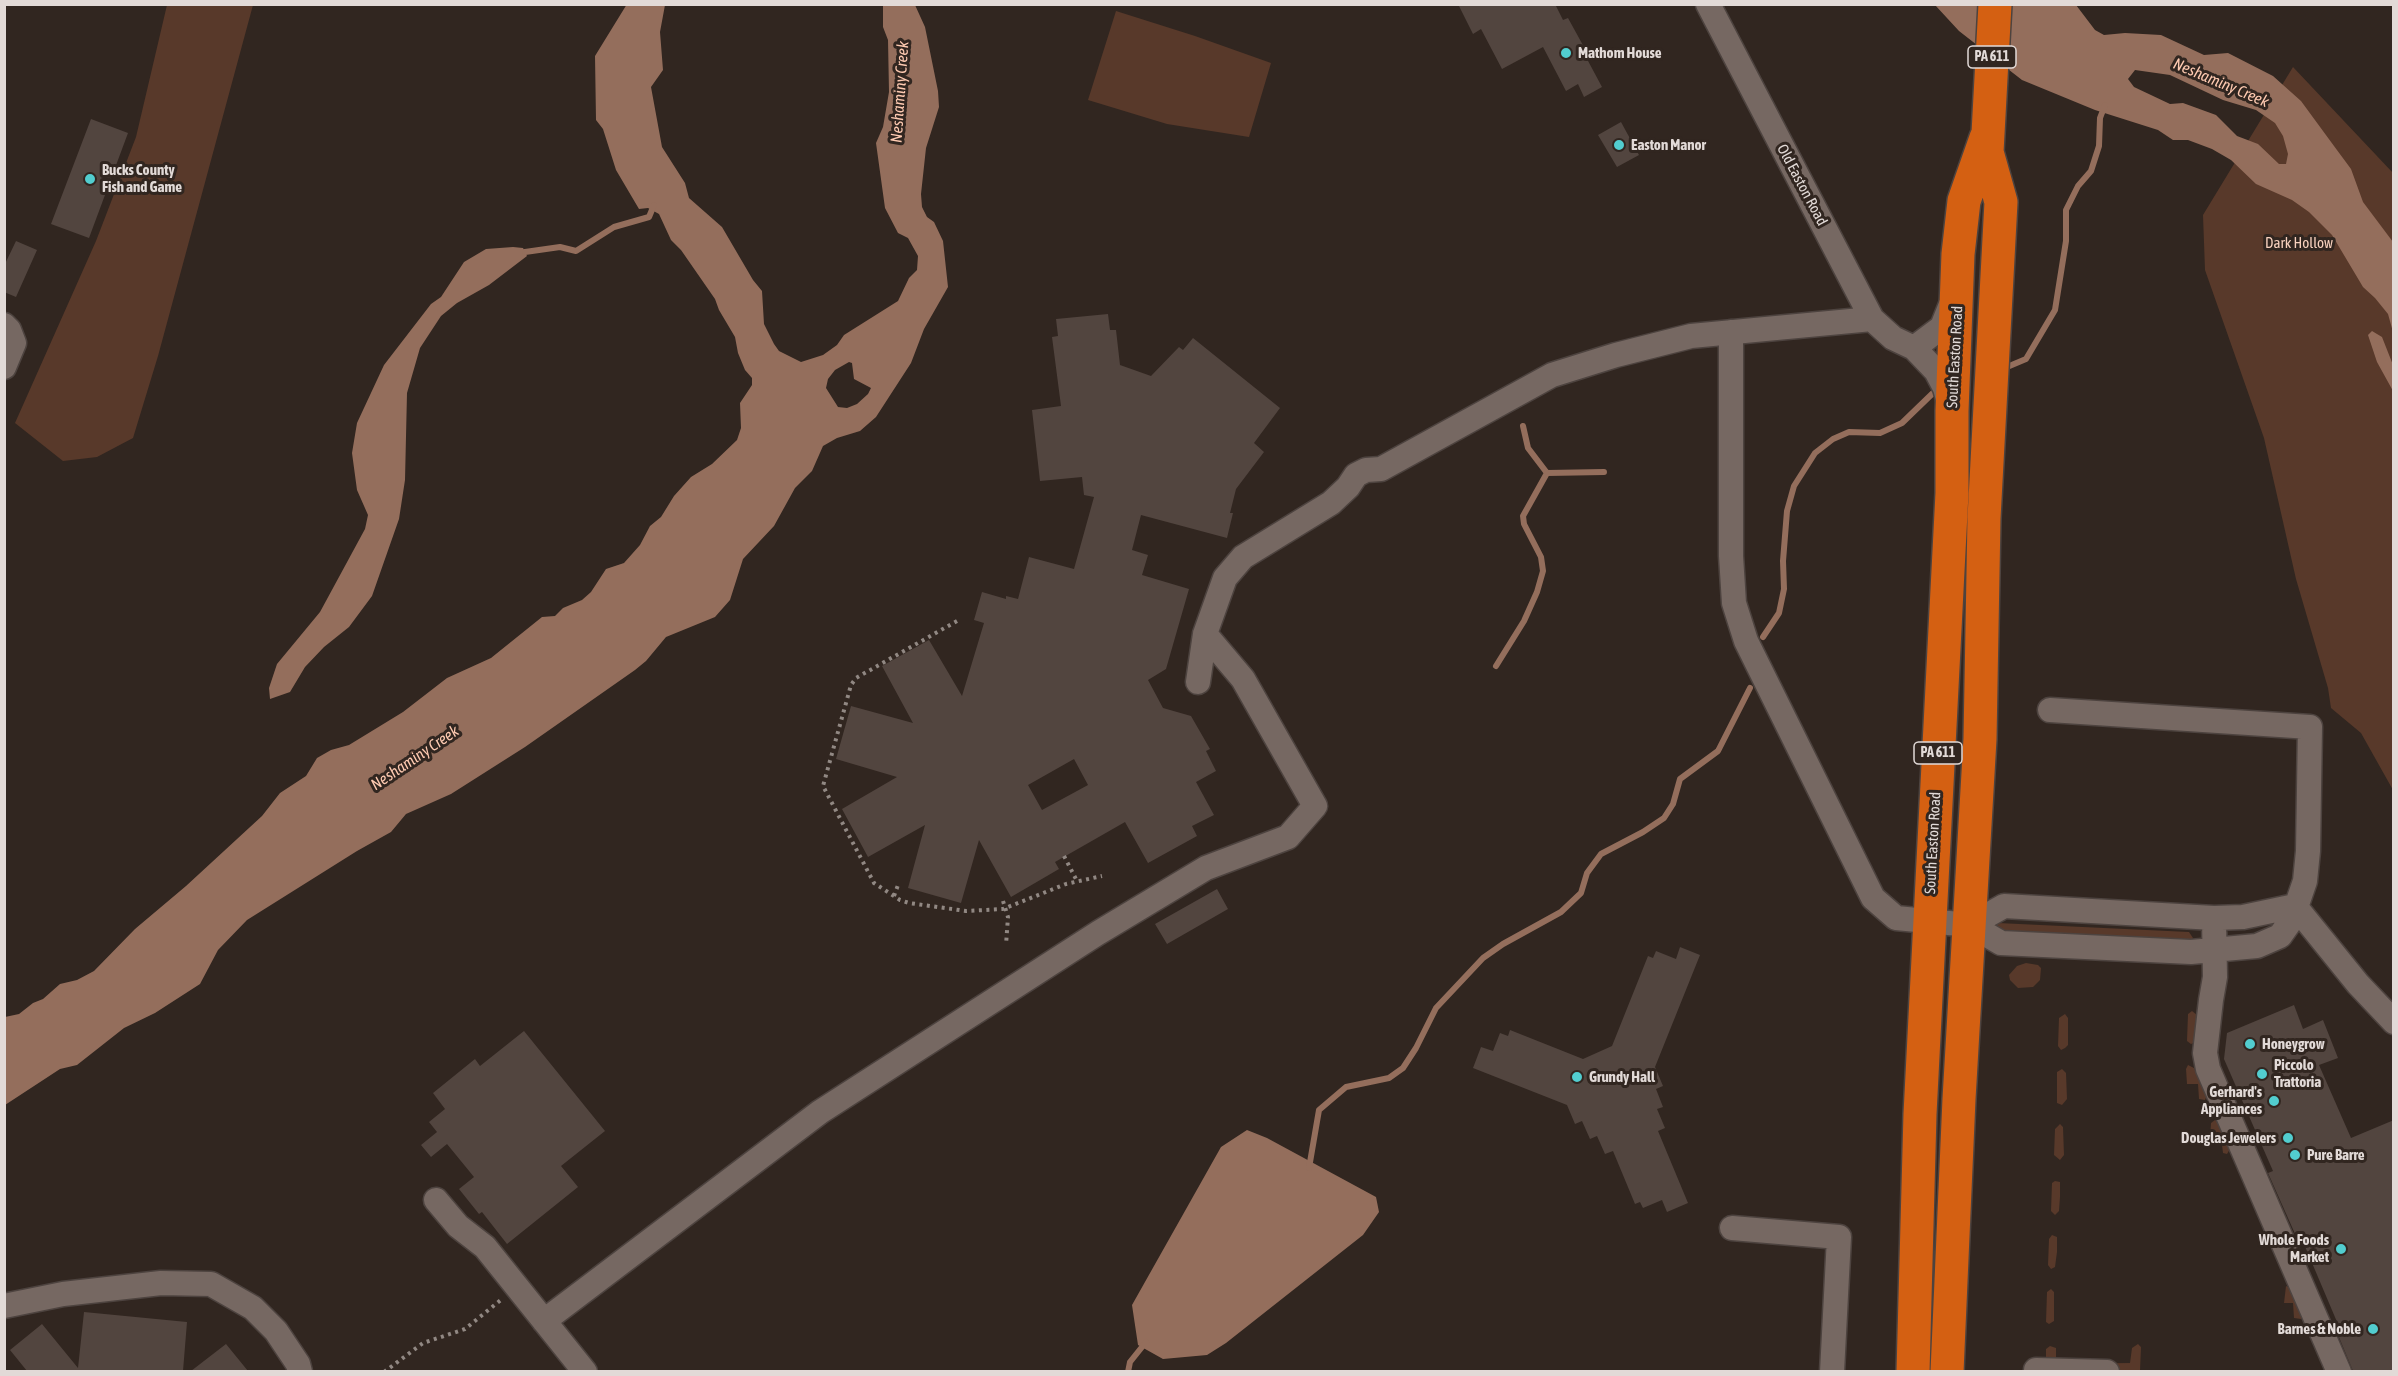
<!DOCTYPE html>
<style>
body{margin:0}
#map{position:relative;width:2398px;height:1376px;overflow:hidden;background:#312620;font-family:"Asap Condensed",sans-serif}
canvas{display:block}
.frame{position:absolute;inset:0;border:6px solid #e2dad7;pointer-events:none}
</style>
<div id="map">
<canvas width="2398" height="1376"></canvas>
<div class="frame"></div>
</div>
<script>
const g = document.querySelector('canvas').getContext('2d');
g.lineJoin = 'round';
function fillPath(path, color) {
  g.fillStyle = color;
  g.fill(path, 'evenodd');
}
function shape(rows) {
  const path = new Path2D();
  for (const r of rows) {
    path.moveTo(r[0], r[1]);
    for (let i = 2; i < r.length; i += 2) path.lineTo(r[i], r[i + 1]);
  }
  return path;
}
function trace(path, color, width, dash) {
  g.strokeStyle = color;
  g.lineWidth = width;
  g.lineCap = dash ? 'butt' : 'round';
  g.setLineDash(dash || []);
  g.stroke(path);
}
function drawText(font, color, halo, rows, align = 'center') {
  g.font = font + ' "Asap Condensed",sans-serif';
  g.lineWidth = 6;
  g.setLineDash([]);
  g.textBaseline = 'middle';
  g.strokeStyle = halo;
  g.fillStyle = color;
  for (const [text, x, y, turn = 0] of rows) {
    g.save();
    g.translate(x, y);
    g.rotate((+turn || 0) * Math.PI / 180);
    g.textAlign = isNaN(turn) ? turn : align;
    if (halo) g.strokeText(text, 0, 0);
    g.fillText(text, 0, 0);
    g.restore();
  }
}
fillPath(shape([
 [167,5,253,5,158,356,133,438,97,457,63,461,15,423,96,241,136,137],
 [1116,11,1195,36,1271,63,1249,137,1167,124,1088,100],
 [2293,67,2393,173,2393,790,2361,733,2331,708,2328,688,2296,579,2264,438,2205,270,2203,215],
 [1998,923,2189,932,2193,938,2191,940,1997,932,1993,926],
 [2026,963,2038,965,2041,968,2040,980,2033,987,2018,988,2010,980,2009,975,2017,966],
 [2192,1011,2197,1015,2196,1042,2191,1044,2187,1041,2188,1014],
 [2065,1014,2068,1018,2068,1045,2065,1048,2061,1050,2058,1046,2059,1018],
 [2188,1065,2194,1068,2207,1095,2205,1100,2199,1099,2198,1084,2187,1084,2186,1069],
 [2062,1069,2066,1073,2067,1099,2062,1105,2057,1103,2057,1072],
 [2215,1120,2220,1125,2230,1149,2227,1154,2223,1153,2221,1137,2210,1138,2211,1123],
 [2060,1124,2063,1127,2064,1155,2060,1160,2054,1155,2055,1129],
 [2055,1181,2060,1182,2060,1197,2059,1211,2055,1215,2051,1211,2052,1183],
 [2052,1235,2057,1237,2057,1252,2055,1267,2051,1269,2048,1265,2049,1239],
 [2286,1286,2290,1288,2302,1315,2301,1319,2294,1318,2293,1303,2284,1303],
 [2051,1289,2054,1292,2054,1321,2049,1324,2046,1322,2047,1292],
 [2138,1344,2141,1347,2140,1371,2046,1367,2046,1349,2050,1346,2056,1348,2056,1364,2130,1363,2132,1348]
]), '#58392a');
fillPath(shape([
 [627,4,665,5,660,32,663,70,651,87,662,147,685,183,689,198,722,227,753,280,762,291,764,324,774,344,779,351,801,362,823,355,837,345,844,335,898,301,909,278,917,270,918,256,908,238,898,233,885,208,876,143,883,127,889,92,888,40,883,27,883,5,915,5,925,27,938,91,939,107,926,148,921,194,922,207,927,217,934,222,943,241,948,287,924,329,911,363,876,417,860,431,837,438,823,446,812,471,795,488,774,526,743,559,730,600,715,617,666,637,646,661,635,670,525,747,451,794,406,814,391,832,357,851,247,920,218,950,200,984,155,1013,124,1028,77,1065,60,1069,5,1105,5,1017,19,1014,33,1003,43,999,60,984,77,980,94,971,135,929,186,886,262,816,280,793,306,776,317,758,331,750,349,745,403,712,447,678,491,658,542,617,555,616,563,608,582,600,591,592,606,569,624,563,640,545,650,526,661,517,674,496,691,477,712,464,737,440,741,428,740,403,752,385,752,378,745,370,738,353,735,337,719,310,715,299,681,250,671,240,659,214,648,208,639,209,616,170,603,129,596,120,595,56],
 [849,362,852,363,854,379,871,388,868,394,857,404,847,408,838,407,826,388,828,379,835,370],
 [1935,5,2076,5,2095,30,2104,35,2125,33,2161,35,2204,55,2228,53,2273,76,2301,101,2334,146,2351,169,2363,202,2393,242,2393,332,2388,314,2375,298,2363,287,2332,235,2309,212,2292,200,2256,184,2231,160,2212,149,2188,140,2173,140,2158,130,2095,110,2022,80,1959,31],
 [2135,70,2170,75,2223,100,2256,110,2275,123,2283,136,2288,154,2286,164,2279,164,2258,144,2237,136,2216,115,2183,103,2170,104,2134,87,2128,79],
 [513,247,523,248,527,256,489,285,457,303,441,316,420,348,407,393,405,480,399,519,372,596,349,627,324,647,305,667,290,692,270,699,269,688,277,664,320,612,365,529,368,515,357,490,352,453,357,423,384,365,431,304,441,297,464,262,486,249],
 [2372,331,2382,337,2393,365,2393,391,2377,362,2368,335],
 [1247,1130,1267,1138,1376,1197,1379,1212,1363,1235,1226,1343,1207,1355,1163,1359,1138,1345,1132,1305,1221,1147]
]), '#946e5c');
trace(shape([
 [525,252,560,247,576,251,614,227,649,217,654,205],
 [2007,367,2026,359,2055,310,2066,241,2066,210,2078,186,2091,171,2099,146,2100,118,2105,105],
 [1523,426,1528,448,1547,473,1604,472],
 [1763,637,1779,613,1784,589,1783,561,1787,511,1794,486,1815,453,1833,439,1849,432,1880,433,1902,423,1933,393],
 [1496,666,1524,621,1537,592,1543,571,1541,557,1524,524,1523,516,1547,473],
 [1309,1168,1319,1110,1346,1087,1389,1078,1403,1068,1416,1048,1436,1008,1483,958,1503,944,1561,912,1581,893,1587,873,1601,854,1643,832,1664,818,1673,804,1680,779,1718,751,1750,688],
 [1128,1372,1130,1362,1146,1342]
]), '#946e5c', 6);
fillPath(shape([
 [1458,4,1555,4,1563,20,1568,18,1590,58,1587,59,1602,87,1584,97,1578,84,1566,91,1543,47,1502,69,1481,29,1473,34],
 [91,119,128,133,89,238,51,224],
 [1621,122,1639,155,1617,167,1598,135],
 [16,241,37,250,16,297,4,292,4,266],
 [1108,314,1110,330,1116,330,1120,365,1151,376,1179,347,1183,350,1193,338,1280,408,1254,443,1264,452,1236,489,1230,513,1233,513,1227,538,1141,515,1132,550,1148,555,1142,575,1189,589,1166,669,1148,680,1163,708,1191,716,1210,749,1206,751,1216,771,1196,782,1214,815,1192,826,1197,836,1148,863,1125,822,1055,862,1059,869,1011,897,979,840,961,903,908,888,925,825,868,857,842,809,897,777,836,759,851,706,913,723,882,666,929,640,962,696,984,623,974,620,982,592,1006,599,1006,596,1018,599,1029,557,1074,569,1094,497,1084,495,1082,477,1040,481,1032,410,1061,406,1052,337,1058,336,1056,319],
 [1074,759,1088,785,1042,810,1028,785],
 [1217,889,1228,909,1167,944,1155,924],
 [1680,947,1700,955,1655,1067,1663,1086,1656,1089,1663,1107,1657,1109,1665,1128,1658,1131,1688,1203,1667,1212,1662,1200,1643,1208,1640,1202,1635,1204,1613,1151,1605,1154,1597,1136,1590,1139,1582,1121,1575,1124,1567,1105,1473,1068,1481,1047,1493,1051,1500,1033,1508,1036,1510,1030,1583,1059,1612,1046,1648,956,1653,958,1656,951,1676,959],
 [2294,1005,2303,1029,2323,1020,2338,1058,2319,1065,2351,1138,2394,1120,2394,1371,2353,1371,2336,1330,2340,1329,2304,1244,2300,1245,2268,1173,2273,1171,2224,1059,2227,1033],
 [524,1031,605,1131,561,1166,578,1187,507,1244,482,1212,479,1214,459,1189,474,1177,447,1144,431,1157,421,1145,437,1132,429,1122,445,1109,433,1093,475,1059,480,1066],
 [84,1312,187,1322,183,1371,27,1371,10,1350,42,1324,78,1368],
 [226,1344,248,1371,191,1371]
]), '#52453f');
const minor = shape([
 [1708,4,1872,319,1893,338,1914,348,1936,371,1945,388,1949,403],
 [4,325,9,330,14,343,4,367],
 [1731,332,1731,556,1734,603,1746,641,1873,898,1896,918,1970,925,2001,943,2191,952,2257,946,2280,936,2292,919,2305,881,2308,851,2310,727,2050,710],
 [1914,348,1942,327,1952,302],
 [1198,682,1205,634,1225,578,1243,557,1331,503,1348,487,1356,475,1366,470,1381,469,1552,375,1616,355,1691,336,1872,319],
 [2295,906,2358,984,2394,1022],
 [2214,918,2215,977,2211,1000,2205,1053,2208,1069,2339,1372],
 [1970,925,2004,906,2214,918,2243,917,2295,906],
 [436,1200,458,1226,485,1247,585,1372],
 [1732,1228,1839,1237,1832,1372],
 [4,1306,63,1294,161,1283,211,1284,253,1308,276,1331,298,1364,300,1372],
 [544,1321,820,1112,1098,933,1206,868,1288,837,1315,806,1243,679,1205,634],
 [2036,1370,2107,1372]
]);
const highway = shape([
 [1913,1372,1920,1114,1952,493,1952,411,1958,254,1964,201,1986,138],
 [1947,1372,1959,1099,1980,739,1984,518,2001,202,1987,152,1995,4]
]);
trace(minor, '#4d433f', 27);
trace(highway, '#4d433f', 36);
trace(shape([
 [957,621,856,678,851,685,823,786,874,883,900,900,909,903,966,911,1003,909,1066,884,1102,876],
 [1064,856,1077,881],
 [894,896,898,885],
 [1003,901,1008,917,1006,945],
 [384,1372,423,1343,465,1329,502,1299]
]), '#918883', 4, [3, 4.5]);
trace(minor, '#766862', 24);
trace(highway, '#d46012', 33);
for (const [x, y, r, color] of [
 [1566,53,6,"#52cdcf"],
 [1619,145,6,"#52cdcf"],
 [90,179,6,"#52cdcf"],
 [2250,1044,6,"#52cdcf"],
 [2262,1074,6,"#52cdcf"],
 [1577,1077,6,"#52cdcf"],
 [2274,1101,6,"#52cdcf"],
 [2288,1138,6,"#52cdcf"],
 [2295,1155,6,"#52cdcf"],
 [2341,1249,6,"#52cdcf"],
 [2373,1329,6,"#52cdcf"]
]) {
  const dot = new Path2D();
  dot.arc(x, y, r, 0, 2 * Math.PI);
  g.fillStyle = color;
  g.fill(dot);
  trace(dot, '#312620', 2);
}
for (const [x, y, w] of [
 [1992,57,48],
 [1938,753,48]
]) {
  const box = new Path2D();
  box.roundRect(x - w / 2, y - 11, w, 22, 4.5);
  g.fillStyle = '#312620';
  g.fill(box);
  trace(box, '#e2dad7', 1.5);
}
drawText('bold 14px', '#e2dad7', null, [
 ["PA 611",1992,57],
 ["PA 611",1938,753]
]);
drawText('bold 15px', '#e2dad7', '#312620', [
 ["Mathom House",1578,53],
 ["Easton Manor",1631,145],
 ["Bucks County",102,170],
 ["Fish and Game",102,187],
 ["Honeygrow",2262,1044],
 ["Piccolo",2274,1065],
 ["Trattoria",2274,1082],
 ["Grundy Hall",1589,1077],
 ["Gerhard's",2262,1092,"right"],
 ["Appliances",2262,1109,"right"],
 ["Douglas Jewelers",2276,1138,"right"],
 ["Pure Barre",2307,1155],
 ["Whole Foods",2329,1240,"right"],
 ["Market",2329,1257,"right"],
 ["Barnes & Noble",2361,1329,"right"]
], 'left');
drawText('15px', '#e2dad7', '#312620', [
 ["Old Easton Road",1802,185,62],
 ["South Easton Road",1955,357,-87],
 ["South Easton Road",1933,843,-87]
]);
drawText('15px', '#f8d1be', '#312620', [
 ["Dark Hollow",2299,243]
]);
drawText('italic 16px', '#fecab1', '#312620', [
 ["Neshaminy Creek",2221,83,23],
 ["Neshaminy Creek",900,92,-86],
 ["Neshaminy Creek",415,758,-34]
]);
</script>
